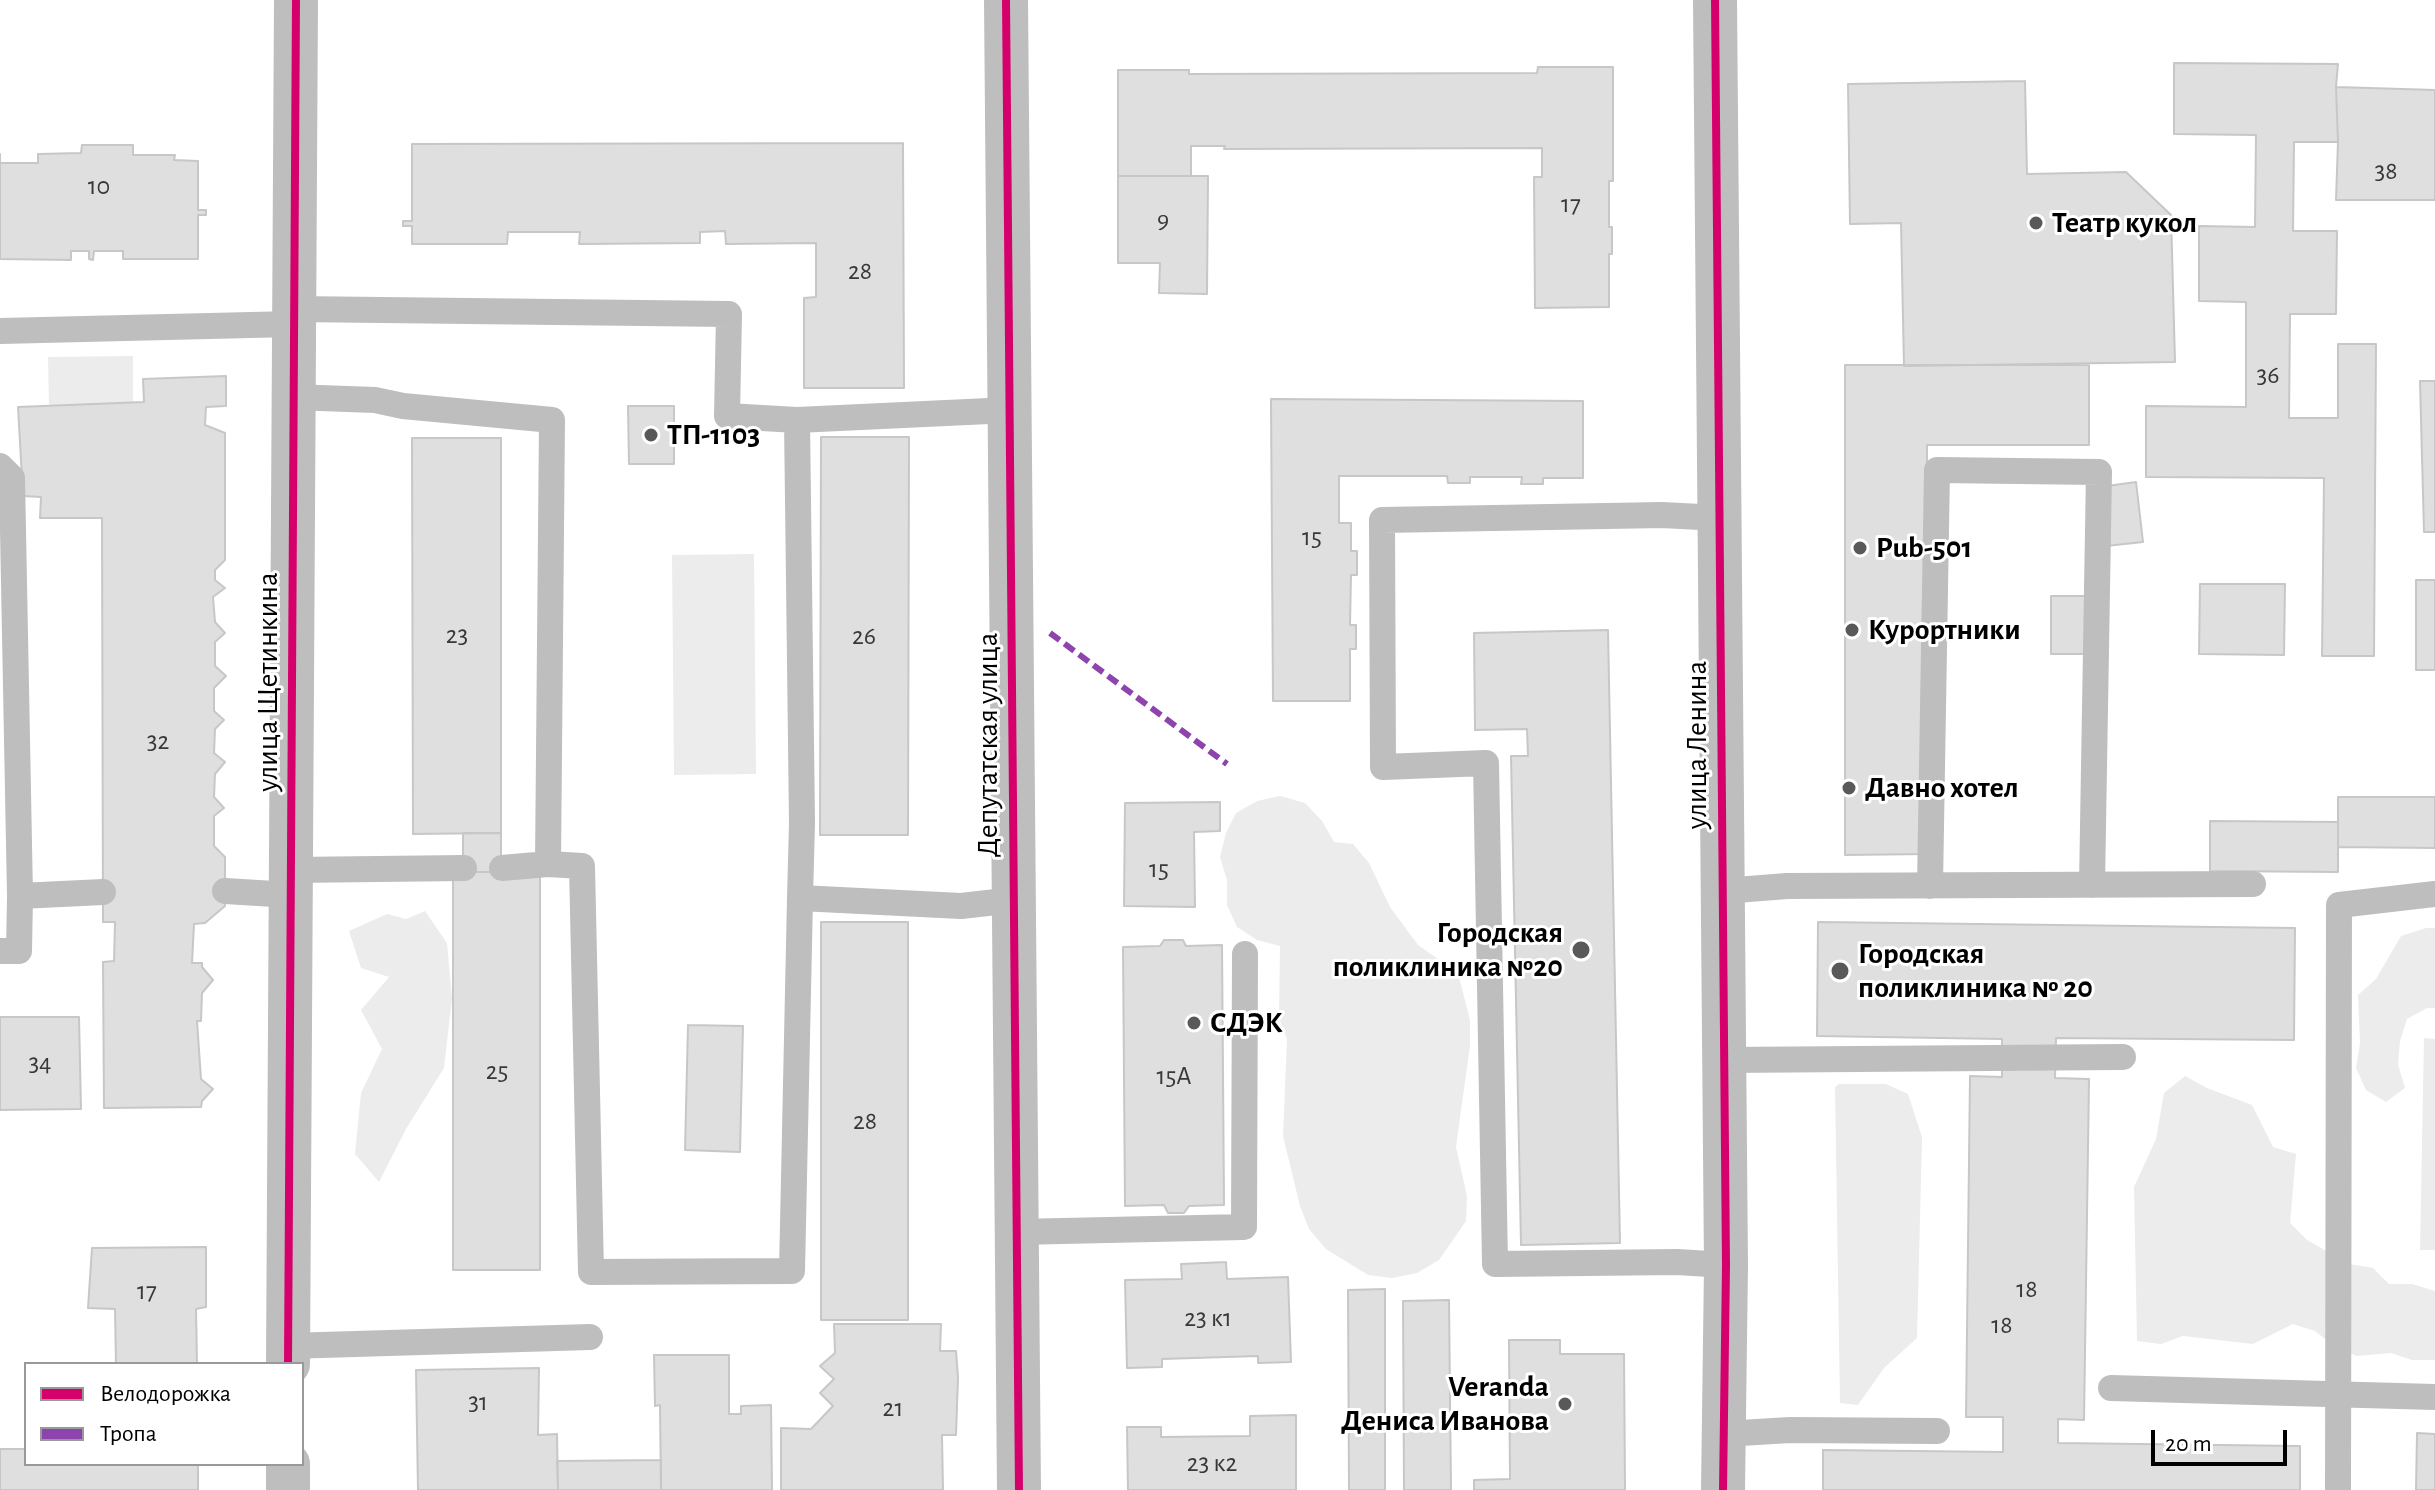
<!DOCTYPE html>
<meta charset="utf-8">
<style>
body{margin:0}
#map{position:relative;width:2435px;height:1490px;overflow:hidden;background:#fff;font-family:"Alegreya Sans",sans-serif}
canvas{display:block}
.legend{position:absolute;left:24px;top:1362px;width:280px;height:104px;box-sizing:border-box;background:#fff;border:2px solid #999;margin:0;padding:10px 14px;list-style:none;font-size:24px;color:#000}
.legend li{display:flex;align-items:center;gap:16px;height:40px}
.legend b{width:40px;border:2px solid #999}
.scale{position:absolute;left:2151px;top:1430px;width:136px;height:36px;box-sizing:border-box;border:4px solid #000;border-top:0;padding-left:10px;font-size:24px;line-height:28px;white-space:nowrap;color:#000;-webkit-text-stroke:6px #fff;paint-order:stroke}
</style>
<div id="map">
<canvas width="2435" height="1490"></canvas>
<ul class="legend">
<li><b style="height:10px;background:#d6006c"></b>Велодорожка</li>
<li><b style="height:10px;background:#8e44ad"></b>Тропа</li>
</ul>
<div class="scale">20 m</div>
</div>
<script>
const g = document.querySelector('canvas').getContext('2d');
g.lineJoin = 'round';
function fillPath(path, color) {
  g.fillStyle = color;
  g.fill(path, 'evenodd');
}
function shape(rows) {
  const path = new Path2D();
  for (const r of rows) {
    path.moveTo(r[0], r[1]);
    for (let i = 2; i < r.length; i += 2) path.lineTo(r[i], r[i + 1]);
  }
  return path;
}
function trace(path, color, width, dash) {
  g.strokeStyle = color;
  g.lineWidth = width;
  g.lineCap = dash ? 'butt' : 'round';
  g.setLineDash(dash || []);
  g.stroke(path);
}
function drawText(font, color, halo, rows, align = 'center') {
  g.font = font + ' "Alegreya Sans",sans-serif';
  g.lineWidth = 6;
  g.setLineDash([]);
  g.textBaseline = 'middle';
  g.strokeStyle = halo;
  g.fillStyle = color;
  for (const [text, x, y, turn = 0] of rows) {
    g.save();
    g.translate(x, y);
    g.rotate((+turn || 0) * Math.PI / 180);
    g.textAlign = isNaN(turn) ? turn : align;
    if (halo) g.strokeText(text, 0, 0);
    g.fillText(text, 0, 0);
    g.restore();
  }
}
fillPath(shape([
 [133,356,133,405,49,406,48,357],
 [754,554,756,774,674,775,672,555],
 [1280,796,1305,803,1322,821,1334,842,1353,844,1369,863,1390,907,1418,945,1458,973,1470,1020,1470,1045,1456,1147,1467,1196,1466,1221,1439,1260,1417,1273,1392,1278,1368,1275,1326,1249,1309,1229,1300,1206,1283,1136,1287,1039,1279,1018,1280,946,1257,940,1237,927,1227,905,1227,880,1220,857,1226,833,1236,813,1257,801],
 [425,911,447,943,452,998,444,1068,406,1129,379,1182,355,1154,361,1093,382,1049,361,1010,389,977,361,968,349,931,387,914,406,919],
 [2426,928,2435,928,2435,1008,2427,1008,2407,1019,2400,1041,2398,1065,2405,1088,2386,1102,2366,1090,2356,1068,2360,1043,2358,995,2376,979,2401,936],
 [2424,1038,2435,1039,2435,1250,2420,1250],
 [2185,1076,2207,1088,2252,1105,2273,1147,2296,1154,2290,1223,2307,1240,2349,1264,2373,1268,2389,1284,2412,1284,2435,1291,2435,1360,2412,1360,2391,1353,2357,1356,2334,1346,2315,1331,2293,1324,2253,1344,2183,1336,2161,1344,2137,1341,2134,1187,2156,1139,2164,1093],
 [1839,1084,1886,1084,1908,1094,1922,1137,1917,1338,1884,1368,1858,1405,1840,1403,1835,1087]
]), '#ececec');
const building = shape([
 [2174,63,2338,64,2336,87,2338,142,2294,142,2293,231,2337,231,2336,314,2290,314,2289,418,2338,418,2338,344,2376,344,2374,656,2322,656,2324,478,2146,477,2146,406,2246,407,2246,302,2199,301,2199,226,2255,227,2256,135,2174,134,2174,63],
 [1538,67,1613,67,1613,181,1609,181,1609,227,1612,227,1612,254,1609,254,1609,307,1535,308,1534,177,1542,177,1542,148,1224,149,1225,146,1191,146,1191,176,1118,176,1118,70,1189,70,1189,74,1537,73,1538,67],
 [2025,81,2027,174,2126,172,2171,215,2175,362,1904,366,1901,223,1850,224,1848,84,2025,81],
 [2336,87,2435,90,2435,200,2336,200,2338,142,2336,87],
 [903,143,904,388,804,388,804,298,816,297,816,243,726,244,725,231,700,232,700,243,579,244,580,232,508,232,507,244,412,244,412,226,403,226,403,221,412,221,412,144,903,143],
 [82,145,133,145,133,155,175,155,174,160,198,161,198,210,206,210,206,215,198,215,198,259,123,259,123,251,94,251,93,260,89,259,89,251,71,251,71,260,0,259,0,154,0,163,38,163,38,154,81,153,82,145],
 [1118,176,1208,176,1207,294,1159,293,1160,263,1118,263,1118,176],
 [1845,365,2089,365,2089,445,1927,445,1928,854,1845,855,1845,365],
 [226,376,226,406,206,407,205,425,225,433,225,560,215,570,215,580,225,588,213,597,215,622,225,633,215,642,215,666,226,676,214,688,214,711,224,720,215,729,214,753,225,762,215,774,214,797,224,808,214,816,214,846,225,857,225,906,205,923,194,924,192,963,202,963,202,967,213,980,202,993,201,1021,197,1021,201,1079,213,1089,202,1101,201,1107,104,1108,103,962,114,961,115,922,103,922,102,518,40,518,41,497,23,496,18,407,144,402,143,379,226,376],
 [2420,381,2435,381,2435,532,2424,532,2420,381],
 [1271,399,1583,401,1583,478,1543,478,1543,484,1521,484,1522,477,1470,477,1470,483,1448,483,1447,476,1339,476,1339,523,1351,523,1351,551,1357,551,1357,575,1351,575,1350,625,1356,625,1356,649,1350,649,1350,701,1273,701,1271,399],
 [628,406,674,406,674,464,629,464,628,406],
 [821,437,909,437,908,835,820,835,821,437],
 [412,438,501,438,501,833,413,834,412,438],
 [2136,482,2143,542,2106,546,2100,487,2136,482],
 [2416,580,2435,580,2435,670,2416,670,2416,580],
 [2200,584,2285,584,2284,655,2199,654,2200,584],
 [2051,596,2091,596,2091,654,2051,654,2051,596],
 [1608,630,1620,1243,1521,1245,1511,756,1528,756,1527,729,1475,730,1474,633,1608,630],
 [2338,797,2435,797,2435,848,2338,847,2338,797],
 [1220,802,1220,831,1194,832,1195,907,1124,906,1125,803,1220,802],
 [2210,821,2338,822,2338,872,2210,871,2210,821],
 [463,833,501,833,501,872,463,872,463,833],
 [453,872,540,872,540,1270,453,1270,453,872],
 [821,922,908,922,908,1320,821,1320,821,922],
 [1818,922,2295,928,2294,1040,2056,1038,2055,1078,2089,1079,2084,1420,2058,1419,2058,1443,2300,1446,2300,1490,1823,1490,1823,1450,2003,1452,2003,1417,1966,1417,1970,1076,2002,1077,2002,1039,1817,1036,1818,922],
 [1164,940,1183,940,1186,946,1222,945,1224,1205,1189,1206,1184,1213,1168,1213,1164,1205,1125,1206,1123,947,1160,946,1164,940],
 [0,1017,79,1017,81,1109,0,1110,0,1017],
 [688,1025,743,1026,740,1152,685,1150,688,1025],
 [206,1247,206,1307,196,1309,197,1364,116,1364,115,1309,88,1308,92,1248,206,1247],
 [1226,1262,1227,1279,1288,1277,1291,1362,1258,1363,1258,1356,1162,1359,1162,1367,1127,1368,1125,1280,1182,1279,1181,1264,1226,1262],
 [1385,1289,1385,1490,1349,1490,1348,1290,1385,1289],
 [1449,1300,1451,1490,1404,1490,1403,1301,1449,1300],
 [834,1324,941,1324,940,1351,956,1351,958,1377,956,1435,942,1435,943,1490,781,1490,781,1428,811,1429,833,1406,820,1393,834,1379,820,1366,835,1353,834,1324],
 [1509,1340,1560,1340,1560,1354,1624,1354,1625,1490,1474,1490,1474,1480,1510,1479,1509,1340],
 [654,1355,729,1355,729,1414,741,1414,741,1406,771,1405,772,1490,661,1490,660,1405,655,1406,654,1355],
 [539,1368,538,1435,557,1434,558,1490,418,1490,416,1370,539,1368],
 [1296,1415,1296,1490,1128,1490,1127,1427,1161,1427,1161,1437,1250,1436,1250,1416,1296,1415],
 [2417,1433,2435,1434,2435,1490,2416,1490,2417,1433],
 [0,1449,26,1449,26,1464,198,1464,198,1490,0,1490,0,1449],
 [661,1460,661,1490,558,1490,557,1461,661,1460]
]);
fillPath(building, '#dfdfdf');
trace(building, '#c7c7c7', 2);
trace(shape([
 [295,309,729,314,727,416,797,420],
 [0,331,293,324],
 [292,397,375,400,403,406,552,420,548,864],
 [0,466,12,478,20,896,103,892],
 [1720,518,1662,515,1382,520,1383,767,1486,763,1495,1264,1677,1262,1726,1265],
 [502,868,548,864,582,866,591,1272,792,1271,800,898,961,906,1014,900],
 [291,870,464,868],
 [1930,886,1937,470,2099,472,2092,885],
 [225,891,291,895],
 [1723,891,1787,886,2253,884],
 [800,898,802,823,797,420,1010,410],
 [0,951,19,951,20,896],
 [1725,1060,2123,1057],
 [1017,1232,1244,1227,1245,954],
 [288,1346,590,1337],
 [2111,1388,2435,1397],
 [1724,1434,1790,1430,1937,1431],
 [2338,1490,2339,905,2435,894]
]), '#bebebe', 26);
trace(shape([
 [1006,0,1019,1490],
 [288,1364,296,0],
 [288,1490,288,1464]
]), '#bebebe', 44);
trace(shape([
 [1715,0,1726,1265,1723,1490]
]), '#bebebe', 44);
trace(shape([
 [1050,633,1227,764]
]), '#8e44ad', 6, [12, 6]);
trace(shape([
 [1006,0,1019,1490],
 [1715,0,1726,1265,1723,1490],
 [288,1364,296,0]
]), '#d6006c', 8);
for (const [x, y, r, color] of [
 [2036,223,8,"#595959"],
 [651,435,8,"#595959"],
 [1860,548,8,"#595959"],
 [1852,630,8,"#595959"],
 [1849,788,8,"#595959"],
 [1581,950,10,"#595959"],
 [1840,971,10,"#595959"],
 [1194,1023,8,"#595959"],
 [1565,1404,8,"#595959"]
]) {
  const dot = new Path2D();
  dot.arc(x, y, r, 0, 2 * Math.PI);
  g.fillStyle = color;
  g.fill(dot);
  trace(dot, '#fff', 3);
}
drawText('26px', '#383838', null, [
 ["38",2386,171],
 ["10",99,186],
 ["17",1571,204],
 ["9",1163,220],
 ["28",860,271],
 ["36",2268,375],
 ["15",1312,537],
 ["23",457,635],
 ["26",864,636],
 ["32",158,741],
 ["15",1159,869],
 ["34",40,1063],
 ["25",497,1071],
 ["15А",1174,1076],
 ["28",865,1121],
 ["18",2027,1289],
 ["17",147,1291],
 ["23 к1",1208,1318],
 ["18",2002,1325],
 ["31",478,1402],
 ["21",893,1408],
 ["23 к2",1212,1463]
]);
drawText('bold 30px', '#000', '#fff', [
 ["Театр кукол",2052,223],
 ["ТП-1103",667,435],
 ["Pub-501",1876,548],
 ["Курортники",1868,630],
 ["Давно хотел",1865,788],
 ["Городская",1563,933,"right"],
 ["поликлиника №20",1563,967,"right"],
 ["Городская",1858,954],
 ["поликлиника № 20",1858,988],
 ["СДЭК",1210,1023],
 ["Veranda",1549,1387,"right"],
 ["Дениса Иванова",1549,1421,"right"]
], 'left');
drawText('30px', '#000', '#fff', [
 ["улица Щетинкина",268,682,-90],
 ["Депутатская улица",988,745,-90],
 ["улица Ленина",1697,745,-90]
]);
</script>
